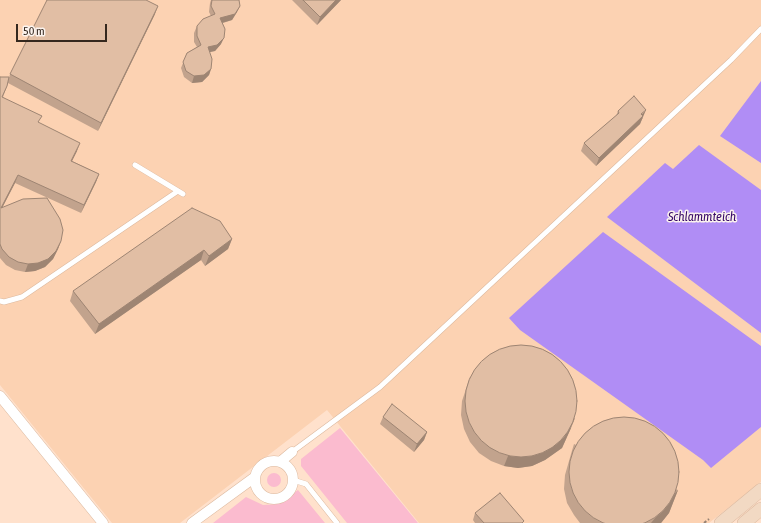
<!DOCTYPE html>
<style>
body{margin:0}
#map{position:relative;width:761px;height:523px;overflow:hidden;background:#ffe1cc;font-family:"Asap Condensed",sans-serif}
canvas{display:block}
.scale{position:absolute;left:16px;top:24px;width:91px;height:18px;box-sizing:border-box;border:2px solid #35281e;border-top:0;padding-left:5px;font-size:12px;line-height:14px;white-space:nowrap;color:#35281e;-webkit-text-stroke:3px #fbf3ee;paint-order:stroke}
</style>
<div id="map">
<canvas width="761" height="523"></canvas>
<div class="scale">50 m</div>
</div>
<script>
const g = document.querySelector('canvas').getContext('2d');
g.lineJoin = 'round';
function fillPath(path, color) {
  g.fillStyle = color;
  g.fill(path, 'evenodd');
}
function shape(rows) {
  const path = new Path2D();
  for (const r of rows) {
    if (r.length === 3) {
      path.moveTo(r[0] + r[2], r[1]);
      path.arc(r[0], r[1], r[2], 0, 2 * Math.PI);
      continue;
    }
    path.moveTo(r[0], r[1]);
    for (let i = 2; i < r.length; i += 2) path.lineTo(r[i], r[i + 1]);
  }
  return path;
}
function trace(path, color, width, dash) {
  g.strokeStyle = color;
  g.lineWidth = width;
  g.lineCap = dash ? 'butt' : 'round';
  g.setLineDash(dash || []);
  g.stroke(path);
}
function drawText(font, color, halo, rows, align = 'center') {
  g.font = font + ' "Asap Condensed",sans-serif';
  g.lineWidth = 3;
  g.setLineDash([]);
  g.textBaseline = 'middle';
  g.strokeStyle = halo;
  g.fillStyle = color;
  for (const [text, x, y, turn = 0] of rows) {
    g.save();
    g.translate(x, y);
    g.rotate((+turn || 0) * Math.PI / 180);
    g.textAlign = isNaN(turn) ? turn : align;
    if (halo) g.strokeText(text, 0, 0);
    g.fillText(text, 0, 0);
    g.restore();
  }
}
fillPath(shape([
 [0,0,761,0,761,482,709,523,419,523,327,410,180,523,112,523,0,385]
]), '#fcd2b2');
fillPath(shape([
 [340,428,418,523,347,523,301,466,301,459],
 [274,480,7],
 [298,490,325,523,213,523,246,497,263,505,278,504]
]), '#fbbbcf');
fillPath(shape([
 [761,81,761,163,720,136],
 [699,145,761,190,761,333,607,217,665,163,673,169],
 [603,232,761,346,761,427,711,468,703,460,520,330,509,318]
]), '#b08df5');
const lane = shape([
 [135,165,183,194],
 [0,301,4,302,22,297,178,191],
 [292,452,380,387,731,60,761,29],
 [293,480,306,484,337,523]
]);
const street = shape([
 [0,396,103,523],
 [274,480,19],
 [280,462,292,452],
 [192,523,255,477]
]);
const secondary = shape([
 [721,523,761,490],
 [744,523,761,509]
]);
trace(lane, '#dcb99f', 6);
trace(street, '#dcb99f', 11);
trace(secondary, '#dcb99f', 14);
trace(shape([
 [704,523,709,519]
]), '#978272', 2, [3, 2]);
trace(lane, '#fff', 5);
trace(street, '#fff', 10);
trace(secondary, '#f2d9c3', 13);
fillPath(shape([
 [211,0,239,0,237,12,232,20,223,23,221,44,215,51,209,52,211,69,209,75,202,82,192,83,184,77,181,68,187,53,197,47,194,42,194,33,197,26,211,16,209,12,210,3],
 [292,0,341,0,317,25],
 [155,14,98,131,8,83,7,86,3,97,39,123,77,151,72,161,99,174,96,182,81,213,15,183,2,208,61,241,58,249,53,259,45,267,35,271,25,272,15,270,6,265,0,258,0,77,9,78,10,74],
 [618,111,643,118,642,119,640,124,596,166,581,151,584,143,616,116],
 [232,239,228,249,205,266,201,260,95,334,70,301,73,291],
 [470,377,571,428,562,448,545,460,532,466,518,468,504,466,491,461,479,453,470,442,464,429,461,415,462,401],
 [383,417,427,432,424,440,414,452,380,424],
 [574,444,678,490,669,513,661,523,580,523,574,515,567,503,564,489,565,475,571,454],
 [475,513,523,523,475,523,473,520]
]), '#c2a38d');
fillPath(shape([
 [336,0,341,0,317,25,320,17],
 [158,6,155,14,98,131,101,123],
 [240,6,237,12,232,20,218,24,220,18],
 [224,38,221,44,215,51,205,53,208,47],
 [211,69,209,75,202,82,192,83,194,76],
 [646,110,640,124,596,166,599,158],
 [80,143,77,151,68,169,71,161],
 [99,174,96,182,81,213,84,205],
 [18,175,15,183,0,212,0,210],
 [232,239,228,249,205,266,209,256],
 [61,241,58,249,53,259,45,267,35,271,25,272,28,264],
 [204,250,201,260,95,334,99,324],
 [575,418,571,428,562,448,545,460,532,466,518,468,504,466,508,456],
 [427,432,424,440,414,452,417,444],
 [678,490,669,513,661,523,651,523]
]), '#9e8573');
const building = shape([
 [47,0,146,0,158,6,101,123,10,74,47,0],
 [212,0,239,0,240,6,235,14,220,18,225,29,224,38,217,45,208,47,212,59,211,69,204,75,194,76,186,71,183,62,187,53,201,45,197,36,197,26,203,19,215,14,211,6,212,0],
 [303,0,336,0,320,17,303,0],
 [0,77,9,77,7,86,2,97,42,116,38,122,80,143,71,161,99,174,84,205,18,175,1,208,23,199,47,198,60,219,63,230,61,241,56,251,48,259,38,263,28,264,18,262,9,257,2,249,0,244,0,77],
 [634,96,646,110,641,114,643,116,599,158,584,143,619,113,618,111,634,96],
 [192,208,220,221,232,239,209,256,204,250,99,324,73,291,192,208],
 [521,401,56],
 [392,404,427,432,417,444,383,417,392,404],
 [624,472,55],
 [500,493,524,521,522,523,484,523,475,513,500,493]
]);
fillPath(building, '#e1bea4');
trace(building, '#9e8573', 1);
drawText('italic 13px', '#370867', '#fbf3ee', [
 ["Schlammteich",702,217]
]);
</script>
